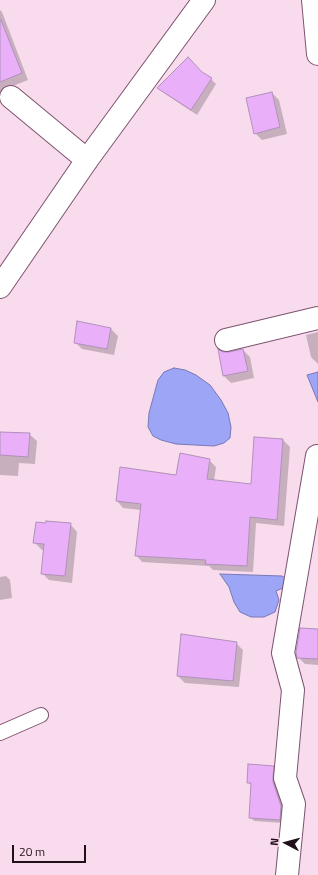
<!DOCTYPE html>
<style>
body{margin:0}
#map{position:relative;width:318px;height:875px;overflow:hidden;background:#f9dbee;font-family:"Titillium Web",sans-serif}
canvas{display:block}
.north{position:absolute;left:266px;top:823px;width:40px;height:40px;-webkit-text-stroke:3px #f9dbee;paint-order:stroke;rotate:276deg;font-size:11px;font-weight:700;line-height:16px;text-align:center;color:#21101c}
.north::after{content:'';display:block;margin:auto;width:14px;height:18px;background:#21101c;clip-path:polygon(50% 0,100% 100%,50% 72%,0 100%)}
.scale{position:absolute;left:12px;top:845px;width:74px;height:18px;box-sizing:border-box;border:2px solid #21101c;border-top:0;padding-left:5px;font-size:12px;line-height:14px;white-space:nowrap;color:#21101c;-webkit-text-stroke:3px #f9dbee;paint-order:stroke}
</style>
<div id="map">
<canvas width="318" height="875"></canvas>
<div class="north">N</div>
<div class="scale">20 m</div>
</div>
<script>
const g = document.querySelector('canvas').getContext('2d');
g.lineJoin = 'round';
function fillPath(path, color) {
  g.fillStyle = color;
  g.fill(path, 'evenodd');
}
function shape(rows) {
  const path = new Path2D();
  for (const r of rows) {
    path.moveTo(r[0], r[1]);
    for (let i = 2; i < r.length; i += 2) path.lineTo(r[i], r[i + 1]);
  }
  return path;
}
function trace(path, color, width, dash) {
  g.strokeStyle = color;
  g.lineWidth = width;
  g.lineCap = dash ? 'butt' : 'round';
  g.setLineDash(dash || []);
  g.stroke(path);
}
const water = shape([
 [174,368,185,370,196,375,210,385,221,400,228,413,231,427,230,438,224,443,214,446,176,444,161,440,153,436,148,427,149,413,158,380,164,372,174,368],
 [318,372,318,402,307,375,318,372],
 [220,574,282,576,287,579,283,588,276,591,279,600,275,612,264,617,251,617,240,612,234,602,229,587,220,574]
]);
fillPath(water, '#9da5f6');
trace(water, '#7878b5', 1);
fillPath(shape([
 [0,10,2,12,28,80,0,91],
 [202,73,211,79,216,84,197,115,164,93,159,88],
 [272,93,279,100,287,134,262,140,255,133],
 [110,328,118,336,114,355,82,349,75,342],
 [318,332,318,364,311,357,306,335],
 [243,350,250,357,254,378,231,383,224,376,220,351,223,353],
 [0,432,29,434,37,441,35,464,19,463,18,476,0,475],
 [255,438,283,440,290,447,284,526,256,523,253,572,213,570,209,566,142,562,136,555,141,510,123,508,117,501,121,469,177,477,209,460,216,467,214,481,251,485],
 [70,524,77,532,72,583,49,580,42,573,44,550,42,550,35,543],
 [6,576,10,580,12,598,0,600,0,577],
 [318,630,318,665,305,664,298,657],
 [236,643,243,650,239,687,185,683,178,676],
 [273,767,277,771,285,810,283,823,254,821,250,817,252,786,248,782]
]), '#0003');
const building = shape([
 [1,20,22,73,0,82,0,21,1,20],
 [188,57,202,72,212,78,191,110,157,88,188,57],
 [272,92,280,127,254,134,246,98,272,92],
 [77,321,111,328,107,349,74,343,77,321],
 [218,349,223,352,229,352,243,349,248,371,223,376,218,349],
 [0,432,30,433,28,457,0,455,0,432],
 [254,437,283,439,277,520,250,517,247,566,205,564,206,560,135,556,141,504,116,501,120,467,176,475,180,453,210,459,207,479,251,484,254,437],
 [46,521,71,523,65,576,41,574,44,544,33,543,36,522,46,523,46,521],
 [300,628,318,629,318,659,297,658,296,652,300,628],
 [181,634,237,642,233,681,177,676,181,634],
 [248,764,274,766,273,777,273,782,281,806,280,820,249,818,251,783,247,783,248,764]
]);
fillPath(building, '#e9b0f9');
trace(building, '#b090b9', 1);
const lane = shape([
 [0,733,41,715]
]);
const street = shape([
 [313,0,318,54],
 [11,97,87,160],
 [226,340,318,318],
 [287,875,294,804,285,778,293,690,283,653,317,456]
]);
const secondary = shape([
 [0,287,87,160,204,0]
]);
trace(lane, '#7d536f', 16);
trace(street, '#7d536f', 24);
trace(secondary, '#7d536f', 24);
trace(lane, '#fff', 14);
trace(street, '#fff', 22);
trace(secondary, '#fff', 22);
</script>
